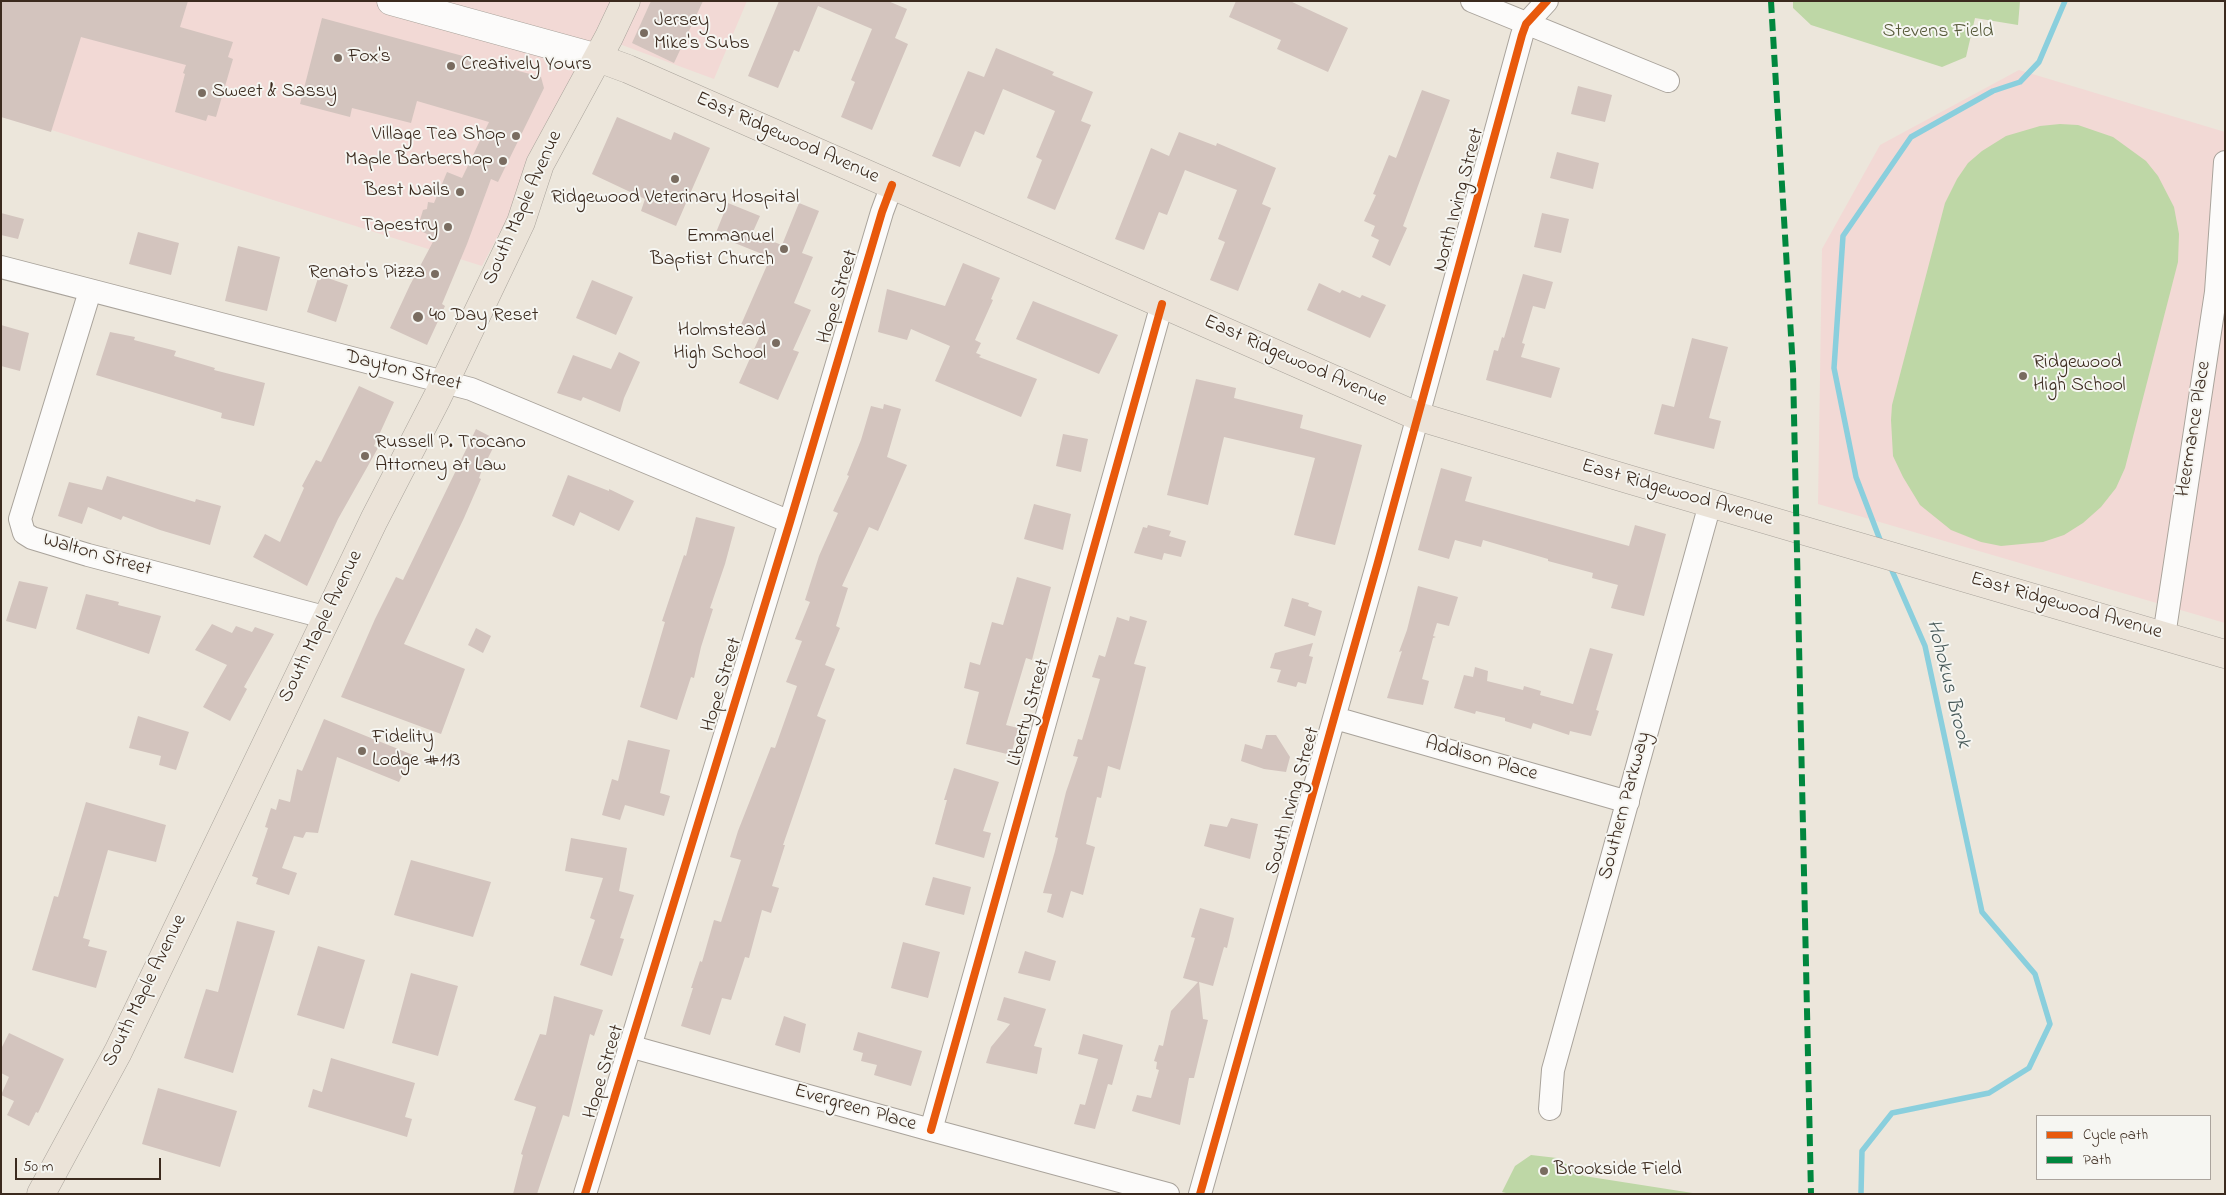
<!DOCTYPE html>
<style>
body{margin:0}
#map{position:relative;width:2226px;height:1195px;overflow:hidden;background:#ece6db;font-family:"Indie Flower",sans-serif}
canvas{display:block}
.frame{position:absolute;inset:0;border:2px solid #3b2a1e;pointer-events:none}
.legend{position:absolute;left:2036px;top:1115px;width:175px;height:65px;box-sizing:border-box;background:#f6f6f2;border:1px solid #aba49d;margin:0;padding:6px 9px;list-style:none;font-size:15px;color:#3b2a1e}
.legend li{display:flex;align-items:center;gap:10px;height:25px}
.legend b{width:25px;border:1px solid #aba49d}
.scale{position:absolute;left:15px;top:1158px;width:146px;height:22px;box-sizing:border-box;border:2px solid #3b2a1e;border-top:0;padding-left:6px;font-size:15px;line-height:18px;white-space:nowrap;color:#3b2a1e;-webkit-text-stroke:4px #f6f6f2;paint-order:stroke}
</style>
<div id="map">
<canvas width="2226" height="1195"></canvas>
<div class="frame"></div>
<ul class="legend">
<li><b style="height:6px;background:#e8590c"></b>Cycle path</li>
<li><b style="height:6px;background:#00873e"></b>Path</li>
</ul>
<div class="scale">50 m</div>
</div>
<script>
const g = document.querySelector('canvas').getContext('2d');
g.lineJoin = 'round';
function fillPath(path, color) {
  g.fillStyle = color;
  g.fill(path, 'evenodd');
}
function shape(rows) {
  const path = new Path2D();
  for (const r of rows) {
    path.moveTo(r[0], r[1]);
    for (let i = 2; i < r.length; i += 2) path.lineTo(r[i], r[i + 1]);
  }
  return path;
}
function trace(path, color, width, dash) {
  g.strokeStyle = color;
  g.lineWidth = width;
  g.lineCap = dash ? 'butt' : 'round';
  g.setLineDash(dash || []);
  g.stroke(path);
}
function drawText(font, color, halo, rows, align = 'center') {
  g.font = font + ' "Indie Flower",sans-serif';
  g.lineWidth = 4;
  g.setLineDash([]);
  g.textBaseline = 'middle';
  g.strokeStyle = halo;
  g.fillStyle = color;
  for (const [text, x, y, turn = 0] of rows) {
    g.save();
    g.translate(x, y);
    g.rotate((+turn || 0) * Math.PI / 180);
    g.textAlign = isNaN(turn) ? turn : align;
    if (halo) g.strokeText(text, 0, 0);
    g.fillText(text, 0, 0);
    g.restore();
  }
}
fillPath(shape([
 [1,1,747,1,714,79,603,38,482,266,1,114],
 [2019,70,2225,132,2225,623,1818,504,1822,249,1880,145]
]), '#f2d9d5');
fillPath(shape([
 [1793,1,2020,1,2018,25,1975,18,1966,57,1942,67,1811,25,1793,8],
 [2060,124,2078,125,2113,137,2146,161,2158,176,2174,207,2179,234,2178,262,2125,468,2116,488,2101,507,2083,523,2064,535,2043,542,2001,546,1981,542,1951,530,1920,505,1903,477,1893,456,1891,420,1892,405,1945,203,1957,179,1968,163,1982,151,2006,136,2040,126],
 [1531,1155,1557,1158,1584,1176,1699,1194,1510,1194,1502,1192,1515,1166]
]), '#bed7a6');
trace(shape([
 [1882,545,1856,477,1834,368,1843,236,1911,137,1993,91,2020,82,2039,62,2065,1],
 [1861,1194,1862,1151,1892,1113,1989,1093,2029,1068,2050,1024,2035,974,1982,912,1925,646,1890,566]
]), '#8acfdd', 5.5);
fillPath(shape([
 [1,1,188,1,180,27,233,42,228,57,233,59,216,117,208,115,206,121,175,112,185,74,183,73,186,65,81,37,51,132,1,117],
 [651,1,703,1,674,63,632,43],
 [779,1,888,1,907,9,895,38,908,44,872,130,841,117,855,82,851,80,872,29,818,6,799,52,794,50,778,88,748,76],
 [1236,1,1290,1,1348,28,1328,72,1277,49,1281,40,1229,17],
 [322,18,541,77,544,88,498,182,491,179,467,244,442,304,445,306,427,345,390,328,410,285,435,238,421,231,424,223,420,220,423,210,427,209,428,202,434,203,447,172,462,178,489,122,417,101,411,123,352,108,350,117,300,104],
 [996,48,1054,72,1052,75,1093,92,1081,121,1091,125,1055,210,1027,198,1042,160,1036,157,1055,111,1003,89,984,135,975,131,960,167,932,156,968,71,984,77],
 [1578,86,1612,95,1605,122,1571,114],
 [1422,90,1450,100,1403,226,1407,228,1390,266,1372,257,1379,240,1371,236,1375,226,1364,221,1376,195,1373,194,1389,155,1396,158],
 [617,117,671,140,674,132,710,148,676,226,641,211,645,199,592,174],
 [1179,132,1216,146,1217,143,1276,168,1262,204,1271,208,1238,291,1210,280,1225,242,1218,239,1237,190,1185,170,1167,215,1159,212,1144,250,1115,239,1151,148,1169,156],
 [1557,152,1599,163,1593,189,1550,178],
 [728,203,760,216,752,234,782,245,799,203,819,211,802,253,813,257,794,303,811,310,793,350,799,352,778,400,739,383,760,336,740,327,768,263,759,260,762,254,715,235],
 [1,213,24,219,18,239,1,235],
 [1542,213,1569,219,1561,253,1534,247],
 [138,232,179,243,171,275,129,264],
 [238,246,280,257,267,311,225,301],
 [963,263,1000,278,991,299,993,300,975,340,981,343,976,353,981,355,979,357,1037,379,1021,417,935,381,950,346,911,329,907,340,878,332,887,289,945,306],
 [1523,274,1553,282,1545,309,1533,306,1522,343,1525,344,1521,357,1560,368,1551,398,1486,380,1494,350,1498,351,1502,337,1504,338],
 [319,275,348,285,336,322,307,312],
 [592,280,633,297,616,335,576,318],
 [1319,283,1340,293,1342,290,1360,298,1362,295,1386,305,1370,338,1307,310],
 [1033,301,1118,335,1099,374,1016,339],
 [1,325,29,333,20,371,1,366],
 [110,332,135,337,134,340,176,351,174,356,215,368,214,370,265,383,254,426,221,418,222,413,96,375],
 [1692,338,1728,347,1709,418,1721,421,1714,449,1654,434,1662,404,1674,407],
 [619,352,640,362,624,398,620,412,583,397,581,401,557,393,573,355,611,369],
 [1196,379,1236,388,1234,398,1303,415,1300,428,1362,445,1335,545,1294,535,1315,458,1224,437,1208,505,1167,495],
 [359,386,394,402,374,446,378,448,338,519,307,586,253,557,265,534,280,542,304,488,302,486,316,460,321,462],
 [884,404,901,409,887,457,907,465,878,531,869,527,842,586,848,588,836,626,840,628,825,665,835,669,817,716,826,720,783,845,785,845,772,886,779,888,771,913,762,910,749,958,745,957,731,1000,722,998,710,1035,681,1026,693,988,691,988,700,961,702,962,714,920,721,922,741,860,730,857,738,831,771,747,775,748,797,686,786,682,802,641,795,639,810,602,805,600,819,556,838,513,833,511,849,476,847,475,861,440,871,406,883,409],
 [476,429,497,440,482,470,479,478,481,479,464,518,404,644,465,669,441,734,341,697,375,619,396,577,403,580],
 [1063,434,1088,439,1081,472,1056,466],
 [1441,468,1472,477,1465,501,1629,546,1635,525,1666,534,1644,616,1611,608,1618,585,1592,578,1593,573,1548,561,1548,559,1483,540,1481,547,1455,540,1449,559,1418,550],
 [568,475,609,491,609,489,634,501,619,531,580,512,574,526,552,516],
 [107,476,195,502,196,499,221,506,210,545,160,530,123,516,121,520,88,507,82,524,58,516,69,482,102,490],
 [1034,504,1071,514,1063,550,1024,539],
 [696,517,735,527,725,564,710,608,713,609,701,647,694,678,691,677,677,720,640,707,665,622,662,621,684,555,686,556],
 [1148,525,1171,531,1169,536,1186,541,1181,557,1164,553,1162,560,1134,553,1143,527,1147,528],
 [1017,577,1051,587,1032,660,1026,658,1006,725,1018,728,1011,755,966,744,979,692,964,688,970,662,980,665,992,622,1003,625],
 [19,581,48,587,36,629,6,621],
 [1418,586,1458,597,1449,626,1437,623,1433,636,1436,637,1433,638,1422,679,1429,681,1423,705,1387,698,1402,651,1399,652,1407,630],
 [86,594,119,602,118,605,161,616,149,654,76,629],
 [1292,598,1309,603,1308,606,1322,611,1315,636,1284,626],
 [1130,616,1147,621,1134,664,1146,667,1120,770,1108,766,1101,798,1097,797,1086,844,1095,847,1083,895,1071,891,1063,918,1047,912,1052,894,1043,893,1055,851,1058,838,1055,837,1066,792,1078,757,1073,756,1078,739,1082,740,1100,679,1092,677,1099,655,1105,657,1117,617,1129,621],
 [212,624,232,633,236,626,252,632,255,627,274,634,244,687,247,689,230,721,203,707,227,665,195,650],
 [476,628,491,636,483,653,468,645],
 [1313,643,1309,656,1313,657,1306,684,1298,682,1296,687,1277,682,1281,670,1270,668,1275,653],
 [1590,648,1613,654,1596,710,1599,711,1591,736,1570,731,1569,735,1533,723,1531,729,1505,721,1505,718,1476,711,1475,714,1454,708,1464,675,1473,677,1475,667,1488,671,1487,681,1523,690,1524,686,1541,691,1540,695,1573,704],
 [138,716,189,732,176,770,159,765,161,756,129,748],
 [324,719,413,755,399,782,337,757,318,833,306,832,303,838,294,836,282,868,297,873,289,895,256,884,258,878,252,876,268,828,265,827,271,808,276,810,279,799,290,802,297,769,302,771],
 [1266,735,1276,735,1290,757,1286,772,1264,769,1241,761,1245,744,1262,749],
 [628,740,670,750,660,793,670,796,664,816,625,805,620,820,602,815,612,779,618,781],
 [954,768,999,782,983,831,991,833,984,858,935,844,947,800,944,800],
 [86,802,166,825,156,862,108,850,83,938,90,940,88,946,107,951,96,988,32,970,54,896,58,897],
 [1231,818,1258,824,1250,859,1204,846,1210,824,1227,827],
 [571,838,627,848,619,891,634,895,620,938,624,939,612,976,580,965,595,920,590,918,603,878,565,871],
 [411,860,491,882,473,937,394,915],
 [933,877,971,887,964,915,925,905],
 [1200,908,1234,918,1227,948,1224,947,1213,986,1199,982,1203,1019,1208,1020,1194,1078,1189,1078,1180,1125,1132,1111,1137,1095,1151,1098,1159,1070,1156,1069,1157,1062,1154,1061,1159,1045,1163,1046,1171,1011,1198,982,1183,978,1195,938,1191,937],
 [237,921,275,931,233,1073,184,1058,206,989,218,992],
 [903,942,940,952,928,998,891,988],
 [318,946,365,960,344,1029,297,1015],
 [1025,951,1056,961,1050,981,1018,973],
 [411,973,458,986,438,1056,392,1043],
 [554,996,603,1010,594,1036,590,1034,569,1117,563,1115,537,1194,513,1194,523,1155,521,1154,536,1107,514,1100,540,1034,546,1035],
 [1004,997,1046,1009,1034,1046,1042,1048,1037,1074,986,1063,991,1047,1010,1024,997,1020],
 [784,1016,806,1024,800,1053,775,1045],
 [858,1032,922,1051,911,1086,874,1075,877,1065,861,1061,863,1053,853,1050],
 [9,1033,64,1059,38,1113,36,1112,29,1126,7,1115,14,1101,1,1095,9,1077,1,1073,1,1049],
 [1083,1034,1123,1045,1112,1085,1108,1084,1095,1129,1074,1124,1080,1104,1085,1105,1098,1059,1078,1054],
 [331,1058,415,1083,405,1117,412,1119,407,1137,308,1107,313,1089,322,1092],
 [158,1088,237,1111,220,1167,142,1144]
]), '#d3c4be');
const minor = shape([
 [1472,1,1668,81],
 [1,267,471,389,790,522],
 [90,291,20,519,24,533,32,538,88,555,328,618],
 [2164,636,2216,292,2225,162],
 [1335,718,1628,802],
 [629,1046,931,1130,1168,1194],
 [1550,1109,1553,1070,1710,504],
 [931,1130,1162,304],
 [585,1194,790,522,882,212,892,185],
 [1200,1194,1378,562,1522,35,1526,24,1547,1]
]);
const tertiary = shape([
 [391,1,598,58]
]);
const primary = shape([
 [598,58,628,69,1417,416,1631,480,2225,654],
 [41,1194,118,1052,374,520,437,398,521,222,540,164,609,37,626,1]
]);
trace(minor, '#a9a39b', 24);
trace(tertiary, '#a9a39b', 29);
trace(primary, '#a9a39b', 29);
trace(minor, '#fcfbfa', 22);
trace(tertiary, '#fcfbfa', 28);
trace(primary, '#ebe3d8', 28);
trace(shape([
 [1771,1,1793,369,1811,1194]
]), '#00873e', 6, [12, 6]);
trace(shape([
 [931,1130,1162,304],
 [585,1194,790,522,882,212,892,185],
 [1200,1194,1378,562,1522,35,1526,24,1547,1]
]), '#e8590c', 8);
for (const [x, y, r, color] of [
 [644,33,5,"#796c60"],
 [338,58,5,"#796c60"],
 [451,66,5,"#796c60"],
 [202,93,5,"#796c60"],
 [516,136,5,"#796c60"],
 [503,161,5,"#796c60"],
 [675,179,5,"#796c60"],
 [460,192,5,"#796c60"],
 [448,227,5,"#796c60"],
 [784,249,5,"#796c60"],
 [435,274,5,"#796c60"],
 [418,317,6,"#796c60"],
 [776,343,5,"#796c60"],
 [2023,376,5,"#796c60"],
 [365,456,5,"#796c60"],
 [362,751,5,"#796c60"],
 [1544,1171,5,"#796c60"]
]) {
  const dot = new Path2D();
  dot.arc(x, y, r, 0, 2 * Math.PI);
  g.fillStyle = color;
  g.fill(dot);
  trace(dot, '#f6f6f2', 2);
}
drawText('20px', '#3b2a1e', '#f6f6f2', [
 ["Jersey",654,22],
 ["Mike's Subs",654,45],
 ["Fox's",348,58],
 ["Creatively Yours",461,66],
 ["Sweet & Sassy",212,93],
 ["Village Tea Shop",506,136,"right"],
 ["Maple Barbershop",493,161,"right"],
 ["Best Nails",450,192,"right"],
 ["Ridgewood Veterinary Hospital",675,199,"center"],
 ["Tapestry",438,227,"right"],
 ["Emmanuel",774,238,"right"],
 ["Baptist Church",774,261,"right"],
 ["Renato's Pizza",425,274,"right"],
 ["40 Day Reset",429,317],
 ["Holmstead",766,332,"right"],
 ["High School",766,355,"right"],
 ["Ridgewood",2033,364],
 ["High School",2033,387],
 ["Russell P. Trocano",375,444],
 ["Attorney at Law",375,467],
 ["Fidelity",372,739],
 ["Lodge #113",372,762],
 ["Brookside Field",1554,1171]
], 'left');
drawText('20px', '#575a3a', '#f6f6f2', [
 ["Stevens Field",1938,33]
]);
drawText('20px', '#3b2a1e', '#f6f6f2', [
 ["East Ridgewood Avenue",787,139,24],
 ["North Irving Street",1460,200,-75],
 ["South Maple Avenue",524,208,-66],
 ["Hope Street",839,297,-73],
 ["East Ridgewood Avenue",1295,362,24],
 ["Dayton Street",403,372,14],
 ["Heermance Place",2195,429,-81],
 ["East Ridgewood Avenue",1677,494,16],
 ["Walton Street",97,556,16],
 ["East Ridgewood Avenue",2066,607,16],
 ["South Maple Avenue",322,627,-64],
 ["Hope Street",723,685,-73],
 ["Liberty Street",1030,713,-74],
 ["Addison Place",1481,760,16],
 ["South Irving Street",1294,801,-74],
 ["Southern Parkway",1626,806,-75],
 ["South Maple Avenue",146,991,-64],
 ["Hope Street",605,1072,-73],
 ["Evergreen Place",855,1109,16]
]);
drawText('italic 21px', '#465858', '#f6f6f2', [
 ["Hohokus Brook",1947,684,76]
]);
</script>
